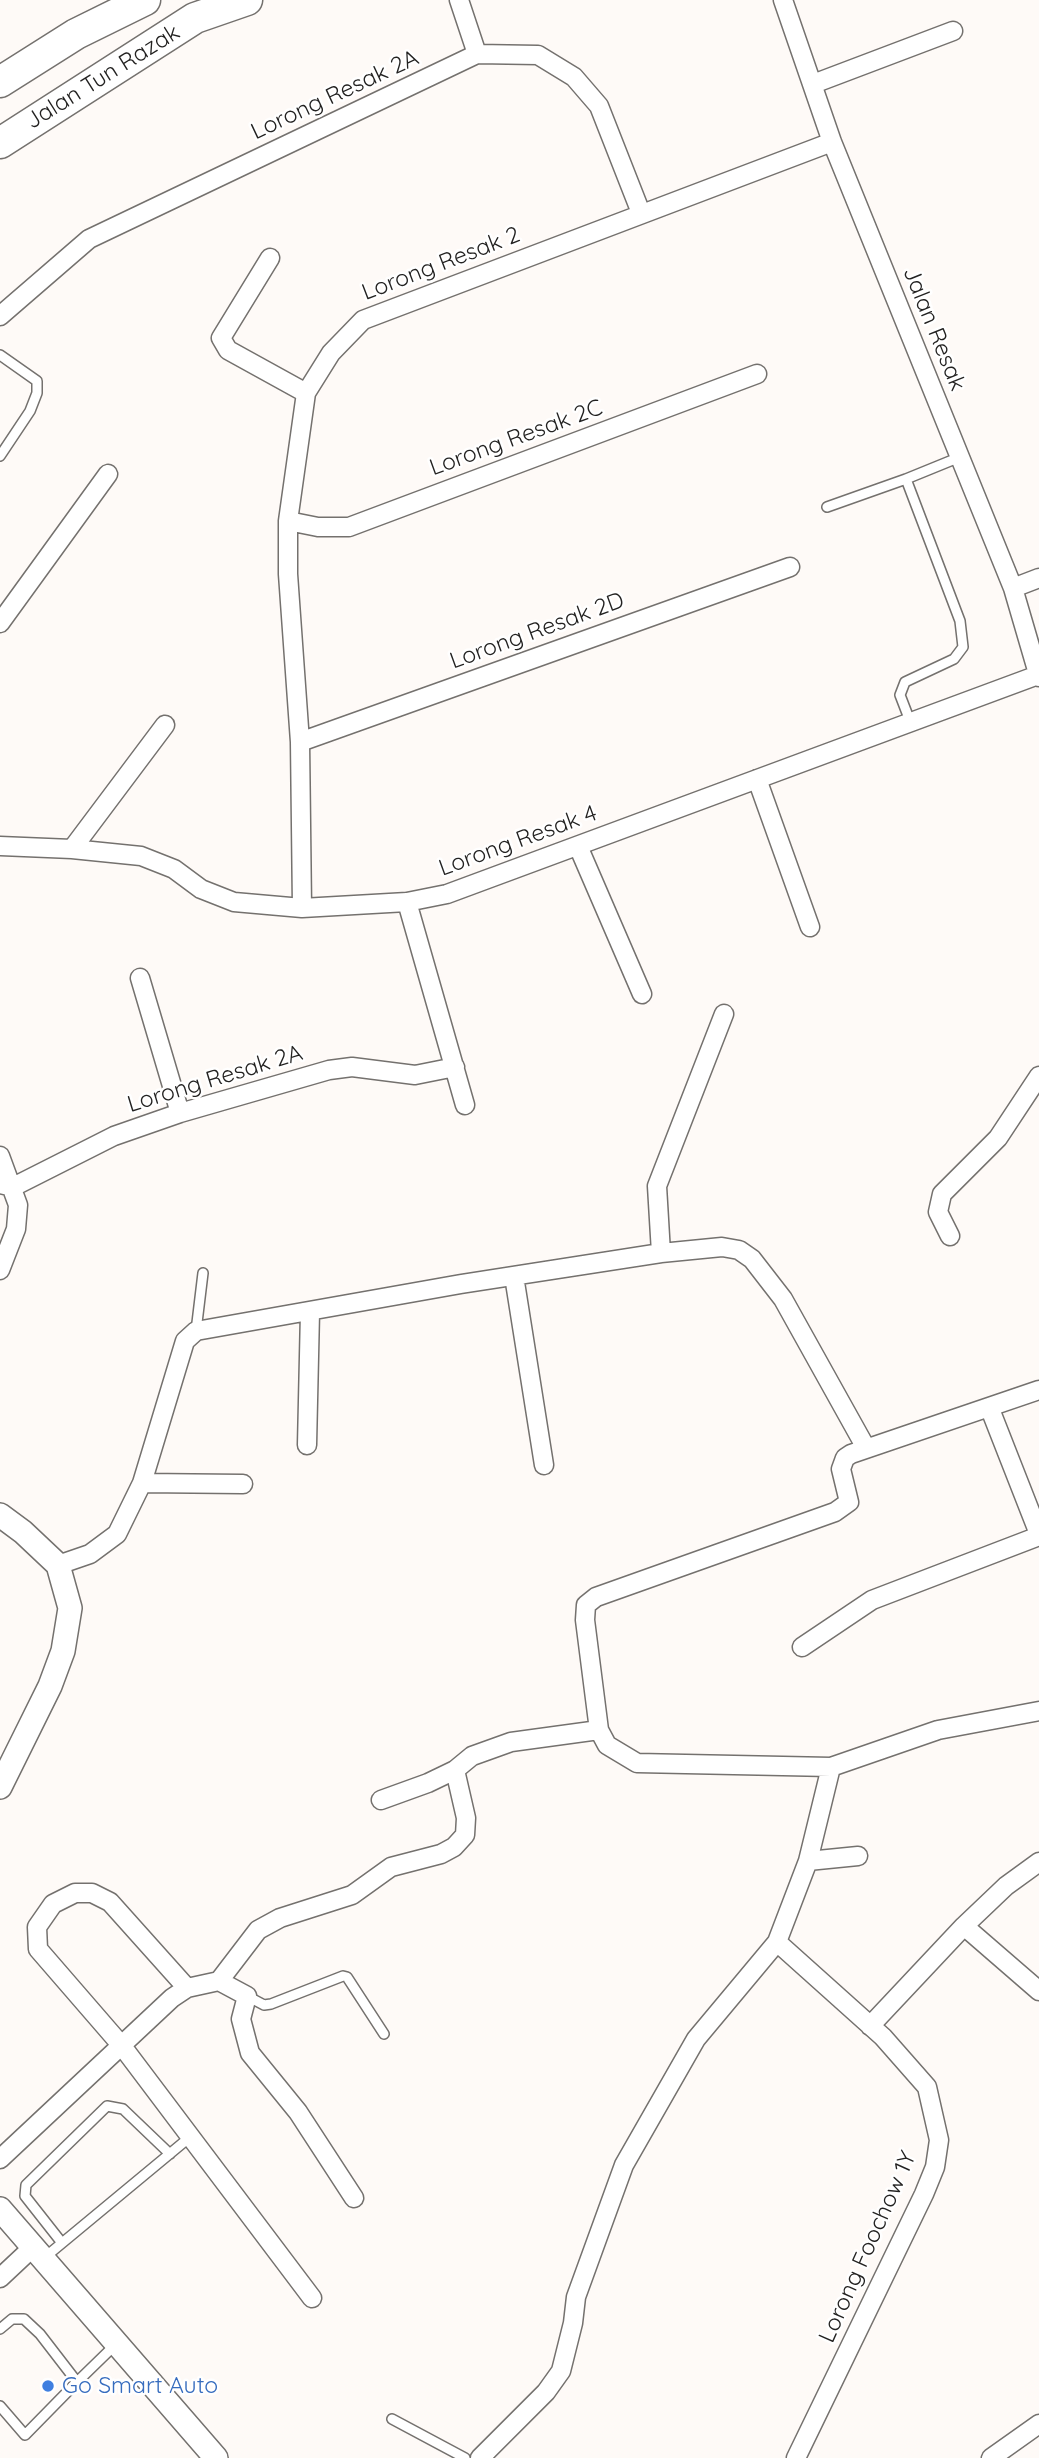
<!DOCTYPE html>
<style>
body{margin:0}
canvas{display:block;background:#fefaf7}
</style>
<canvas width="1039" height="2458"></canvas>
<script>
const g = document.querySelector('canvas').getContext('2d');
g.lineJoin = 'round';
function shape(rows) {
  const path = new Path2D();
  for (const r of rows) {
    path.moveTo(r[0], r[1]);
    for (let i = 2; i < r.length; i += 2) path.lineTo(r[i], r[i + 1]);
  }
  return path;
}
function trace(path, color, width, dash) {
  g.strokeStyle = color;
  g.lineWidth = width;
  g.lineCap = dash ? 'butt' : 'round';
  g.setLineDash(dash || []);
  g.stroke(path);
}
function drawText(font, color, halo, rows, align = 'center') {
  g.font = font + ' Quicksand,sans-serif';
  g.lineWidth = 5;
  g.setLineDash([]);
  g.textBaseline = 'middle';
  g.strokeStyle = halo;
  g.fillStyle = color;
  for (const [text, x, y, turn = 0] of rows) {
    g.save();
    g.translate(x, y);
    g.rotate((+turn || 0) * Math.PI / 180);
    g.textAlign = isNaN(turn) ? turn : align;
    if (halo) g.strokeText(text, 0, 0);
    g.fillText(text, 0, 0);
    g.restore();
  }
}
const service = shape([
 [0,355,37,381,37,393,30,411,0,456],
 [906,479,960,457],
 [827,507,906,479,960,621,963,647,954,659,905,682,900,695,910,721],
 [196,1331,203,1273],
 [247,1996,264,2005,271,2004,343,1976,347,1977,384,2034],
 [62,2243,25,2196,26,2185,107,2106,123,2109,170,2154],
 [44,2258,190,2137],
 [0,2329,12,2319,24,2319,40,2334,77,2382,115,2345],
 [0,2406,25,2435,77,2382],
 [392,2419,465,2458]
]);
const minor = shape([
 [459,0,477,54],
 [783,0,832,142,1013,588,1039,677],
 [813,84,953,31],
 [270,258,221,338,228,350,306,393],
 [0,316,89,239,477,54,538,55,574,77,599,106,641,213],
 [288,521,318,527,349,527,757,374],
 [1013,588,1039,578],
 [0,623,108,474],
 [300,742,790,567],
 [757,779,810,927],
 [0,846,72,849,141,856,174,869,201,889,234,902,302,908,407,902,447,894,1038,675],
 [578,846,642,994],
 [72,849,165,725],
 [407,902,465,1105],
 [302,908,300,742,288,574,288,521,306,393,331,353,363,320,832,142],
 [140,978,180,1113],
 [0,1156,18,1205,16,1229,0,1270],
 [0,1184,13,1187,114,1136,180,1113,329,1070,352,1067,415,1075,455,1067],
 [950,1236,938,1212,942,1194,998,1138,1039,1076],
 [661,1253,657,1186,724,1014],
 [514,1276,544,1465],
 [990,1409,1039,1534],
 [307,1445,310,1312],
 [142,1483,243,1484],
 [58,1565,90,1554,117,1534,142,1483,185,1341,196,1331,461,1284,661,1253,722,1247,739,1250,752,1259,783,1299,866,1448],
 [802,1647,872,1600,1039,1536],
 [599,1730,585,1620,586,1605,596,1597,835,1512,849,1502,841,1469,845,1458,851,1454,1039,1390],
 [381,1800,428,1783,455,1770,472,1756,511,1742,599,1730,607,1745,637,1763,831,1767],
 [808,1861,858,1856],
 [964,1926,1039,1991],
 [777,1942,883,2037,927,2087,939,2140,935,2167,924,2194,796,2458],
 [219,1981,247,1996,241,2019,250,2053,298,2112,354,2198],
 [187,1988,110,1902,92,1893,75,1893,53,1904,37,1927,38,1949,122,2046,312,2298],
 [870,2026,964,1926,1006,1886,1039,1862],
 [0,2159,172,1998,187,1988,219,1981,258,1930,280,1918,352,1895,391,1867,441,1854,454,1847,465,1835,466,1818,455,1770],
 [0,2278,32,2248],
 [480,2458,546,2392,561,2371,573,2323,576,2297,624,2165,696,2039,777,1942,808,1861,831,1767,938,1730,1039,1711],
 [991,2458,1039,2424]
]);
const tertiary = shape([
 [0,1515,23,1532,58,1565,70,1608,63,1651,50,1686,0,1787],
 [0,2209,216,2458]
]);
const trunk = shape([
 [0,82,76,34,145,0],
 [0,143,195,18,247,0]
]);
trace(service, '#74716e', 12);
trace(minor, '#74716e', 21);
trace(tertiary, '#74716e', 26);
trace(trunk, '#74716e', 33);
trace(service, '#fff', 9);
trace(minor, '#fff', 18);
trace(tertiary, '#fff', 23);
trace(trunk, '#fff', 30);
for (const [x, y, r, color] of [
 [48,2386,7,"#3f7fe0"]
]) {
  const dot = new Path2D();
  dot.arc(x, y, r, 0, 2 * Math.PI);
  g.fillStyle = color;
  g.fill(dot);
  trace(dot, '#fff', 2.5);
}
drawText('23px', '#232221', '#fff', [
 ["Jalan Tun Razak",103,77,-32],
 ["Lorong Resak 2A",335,95,-25],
 ["Lorong Resak 2",441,264,-21],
 ["Jalan Resak",934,329,68],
 ["Lorong Resak 2C",516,438,-20],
 ["Lorong Resak 2D",537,631,-20],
 ["Lorong Resak 4",518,841,-20],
 ["Lorong Resak 2A",215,1079,-17],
 ["Lorong Foochow 1Y",868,2247,-66]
]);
drawText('23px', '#366cbe', '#fff', [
 ["Go Smart Auto",62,2386]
], 'left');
</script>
